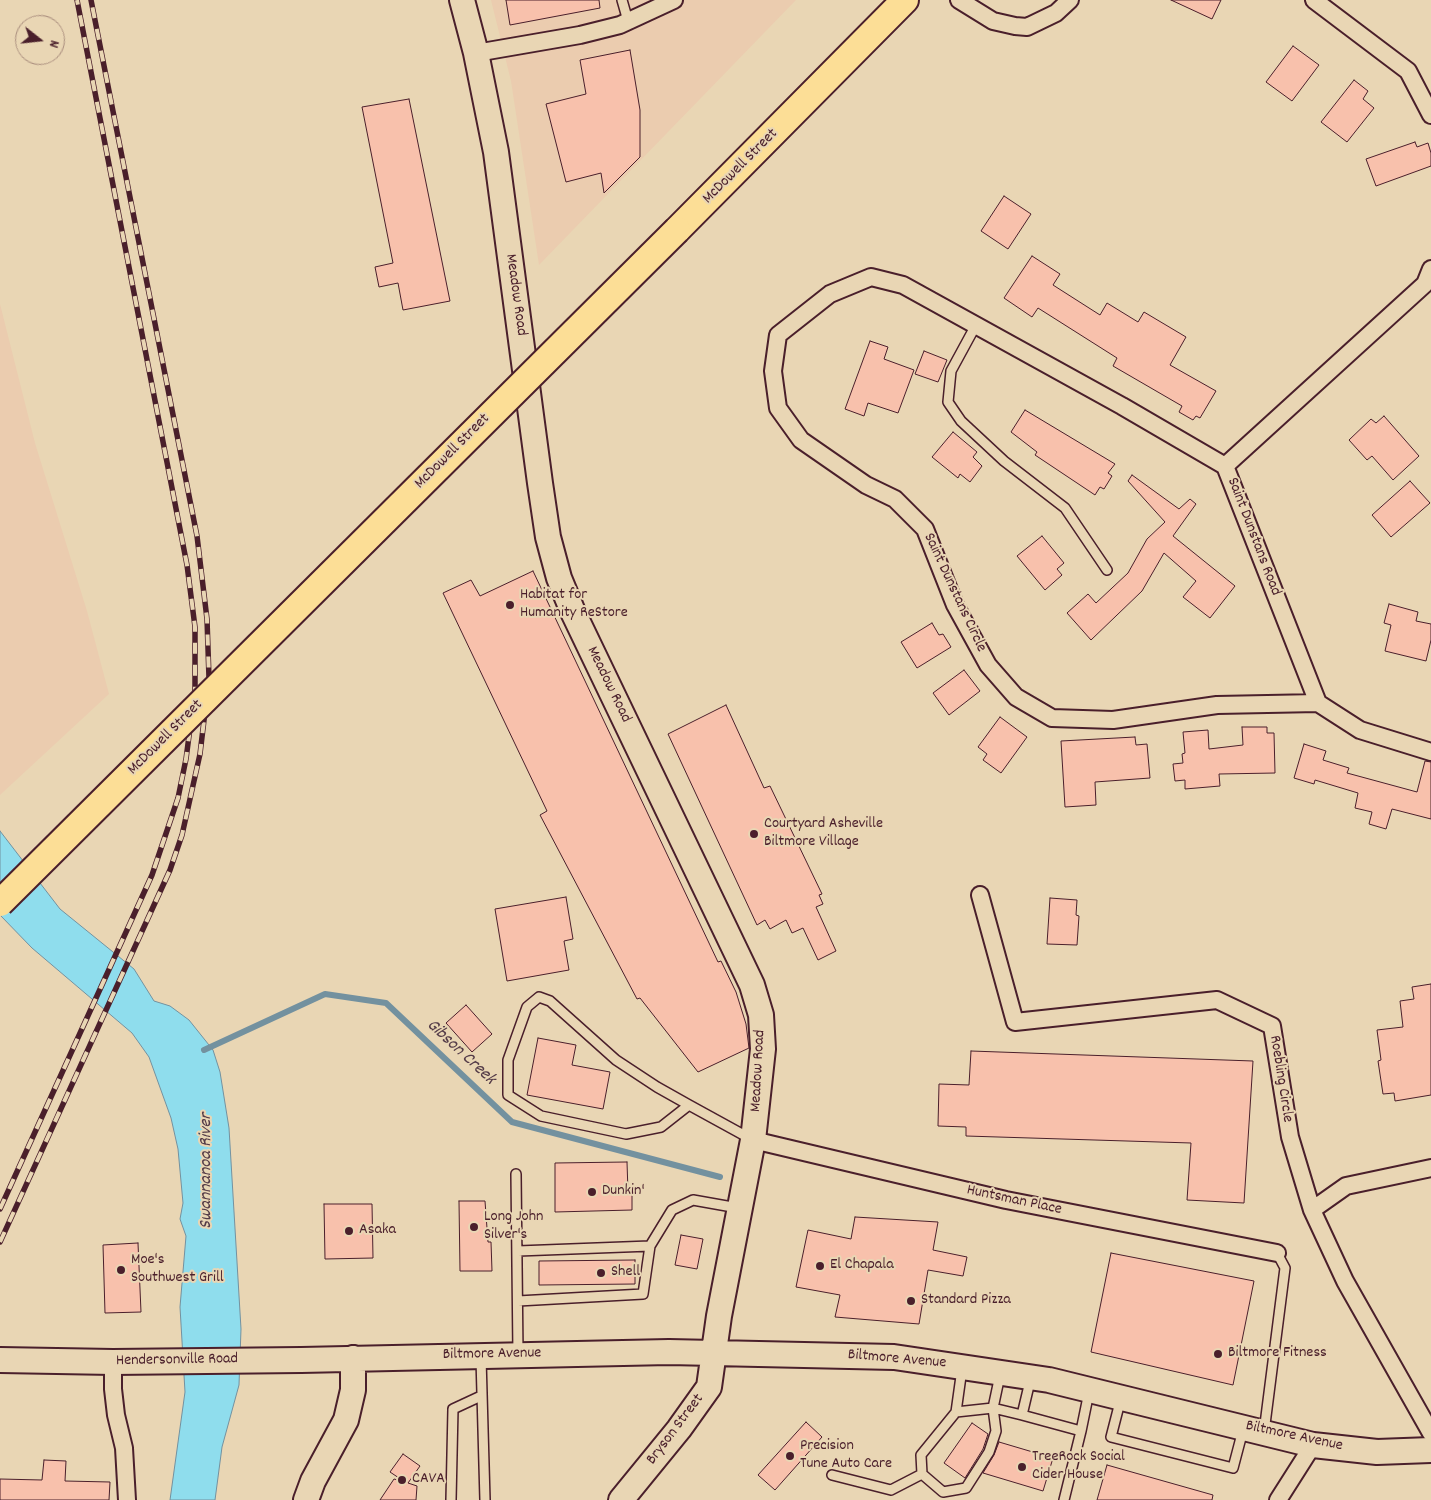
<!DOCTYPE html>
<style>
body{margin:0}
#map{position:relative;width:1431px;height:1500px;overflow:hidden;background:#e9d6b4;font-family:Dekko,sans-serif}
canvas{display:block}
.north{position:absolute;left:15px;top:15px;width:50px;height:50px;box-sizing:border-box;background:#e9d6b4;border:1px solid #a98d7d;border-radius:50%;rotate:106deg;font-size:14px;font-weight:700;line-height:20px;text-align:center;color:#4a1f2b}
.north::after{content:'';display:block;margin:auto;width:18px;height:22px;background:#4a1f2b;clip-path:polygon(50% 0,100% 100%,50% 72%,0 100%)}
</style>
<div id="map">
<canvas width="1431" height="1500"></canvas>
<div class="north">N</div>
</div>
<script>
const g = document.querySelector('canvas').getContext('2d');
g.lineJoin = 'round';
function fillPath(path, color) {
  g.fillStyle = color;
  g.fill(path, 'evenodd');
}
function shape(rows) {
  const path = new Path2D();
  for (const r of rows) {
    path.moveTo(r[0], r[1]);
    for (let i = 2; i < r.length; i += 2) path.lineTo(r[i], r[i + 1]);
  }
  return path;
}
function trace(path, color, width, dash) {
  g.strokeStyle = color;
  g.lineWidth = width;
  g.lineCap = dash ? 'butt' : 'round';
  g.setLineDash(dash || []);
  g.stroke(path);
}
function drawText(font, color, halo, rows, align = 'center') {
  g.font = font + ' Dekko,sans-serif';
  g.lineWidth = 4;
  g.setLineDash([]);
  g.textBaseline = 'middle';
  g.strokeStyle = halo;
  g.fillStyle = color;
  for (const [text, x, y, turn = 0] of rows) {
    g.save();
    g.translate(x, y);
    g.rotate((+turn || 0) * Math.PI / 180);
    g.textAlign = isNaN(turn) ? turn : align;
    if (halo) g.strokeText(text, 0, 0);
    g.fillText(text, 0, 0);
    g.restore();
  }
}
fillPath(shape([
 [491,0,796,0,539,265,511,81],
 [0,304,35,443,87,611,109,694,0,795]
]), '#ebccaf');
const water = shape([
 [0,831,60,909,134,969,154,1001,170,1006,189,1020,213,1050,220,1072,229,1128,241,1329,239,1385,222,1447,215,1500,170,1500,185,1392,180,1307,186,1236,180,1219,183,1203,178,1149,171,1118,149,1057,132,1033,32,948,0,915,0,831]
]);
fillPath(water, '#8fdded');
trace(water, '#73919f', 1);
trace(shape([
 [204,1050,325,994,386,1003,512,1122,720,1177]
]), '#73919f', 6);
const building = shape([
 [506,0,599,0,600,8,510,25,506,0],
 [1171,0,1221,0,1212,19,1171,0],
 [1293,46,1319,65,1292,101,1266,82,1293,46],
 [630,50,640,110,640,157,604,193,601,173,566,182,546,104,586,94,580,60,630,50],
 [1354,80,1368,91,1363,99,1374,108,1347,142,1321,122,1354,80],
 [409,99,450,301,403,310,398,283,379,287,375,267,393,263,362,107,409,99],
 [1415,142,1417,147,1428,143,1431,153,1431,166,1376,186,1366,159,1415,142],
 [1004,196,1031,214,1008,249,981,231,1004,196],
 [1032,256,1060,274,1053,285,1100,315,1107,303,1138,322,1144,312,1186,337,1170,365,1216,391,1200,418,1196,416,1193,420,1179,412,1182,406,1113,366,1117,358,1038,308,1032,317,1004,298,1032,256],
 [870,341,888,347,884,359,914,370,898,413,868,403,864,416,845,409,870,341],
 [924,351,947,360,938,382,915,374,924,351],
 [1025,410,1115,464,1108,473,1112,476,1104,489,1100,487,1095,495,1035,455,1037,452,1011,432,1025,410],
 [1384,416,1419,456,1393,480,1372,456,1367,460,1349,440,1371,419,1376,423,1384,416],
 [953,432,977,452,973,457,982,466,970,482,960,474,958,478,932,457,953,432],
 [1132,475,1179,509,1190,499,1196,504,1173,536,1235,586,1210,618,1183,597,1196,581,1164,553,1142,591,1091,640,1067,613,1088,594,1096,603,1128,573,1147,539,1165,522,1128,481,1132,475],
 [1410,481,1430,503,1391,537,1372,515,1410,481],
 [1042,536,1064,563,1057,569,1062,575,1045,590,1017,556,1042,536],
 [533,571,718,962,721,961,736,992,746,1024,749,1048,698,1072,640,998,637,999,540,815,547,811,443,593,471,580,480,596,533,571],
 [1389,604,1418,612,1416,621,1431,624,1431,640,1426,661,1385,651,1391,625,1384,623,1389,604],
 [932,623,939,635,943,634,951,647,917,668,901,642,932,623],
 [964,670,980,691,949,715,933,693,964,670],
 [726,705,764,788,770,786,822,894,819,895,823,904,816,907,836,951,818,960,803,928,792,933,786,920,770,929,765,920,757,925,668,734,726,705],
 [1000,717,1027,737,1001,773,983,760,987,754,978,747,1000,717],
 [1242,727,1267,727,1267,733,1274,733,1275,773,1219,774,1220,786,1185,789,1185,780,1175,781,1173,764,1183,763,1182,754,1185,753,1183,732,1208,730,1209,749,1243,745,1242,727],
 [1135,737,1136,745,1147,744,1150,778,1095,782,1096,805,1065,807,1061,741,1135,737],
 [1304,744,1326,751,1323,760,1349,768,1347,773,1417,792,1425,761,1431,762,1431,819,1392,809,1386,829,1369,824,1372,812,1355,808,1358,793,1315,780,1314,784,1294,778,1304,744],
 [566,897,573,939,564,941,569,970,507,981,495,909,566,897],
 [1050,898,1077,900,1076,915,1079,916,1077,945,1047,944,1050,898],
 [1431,984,1431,1095,1395,1101,1394,1093,1383,1094,1378,1061,1381,1060,1377,1030,1403,1027,1400,1001,1414,999,1412,987,1431,984],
 [466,1005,492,1034,472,1052,446,1023,466,1005],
 [538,1038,576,1045,572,1065,610,1072,603,1109,527,1095,538,1038],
 [971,1051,1253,1061,1244,1203,1187,1200,1191,1143,966,1136,966,1127,938,1126,939,1084,969,1085,971,1051],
 [627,1162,628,1192,632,1192,632,1210,555,1212,555,1163,627,1162],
 [459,1201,485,1201,488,1242,491,1242,492,1271,460,1271,459,1201],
 [324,1204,372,1204,373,1258,325,1259,324,1204],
 [855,1217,938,1222,933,1250,967,1257,963,1276,928,1270,919,1324,835,1317,840,1295,796,1287,808,1230,851,1239,855,1217],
 [681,1235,703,1239,697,1269,675,1265,681,1235],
 [138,1243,141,1312,105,1313,103,1245,138,1243],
 [1111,1253,1254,1281,1233,1385,1091,1352,1111,1253],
 [635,1260,635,1284,539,1285,539,1261,635,1260],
 [806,1422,822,1437,775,1490,758,1475,806,1422],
 [972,1423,988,1434,983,1449,965,1478,944,1463,972,1423],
 [999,1442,1053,1458,1043,1491,983,1473,994,1455,999,1442],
 [403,1454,420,1466,408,1483,417,1486,416,1500,380,1500,394,1479,405,1482,390,1472,403,1454],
 [44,1460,66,1461,65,1481,110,1482,109,1500,0,1500,0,1479,42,1480,44,1460],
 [1107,1465,1213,1495,1212,1500,1097,1500,1107,1465]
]);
fillPath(building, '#f8c1ac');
trace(building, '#4a1f2b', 1);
const lane = shape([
 [622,0,628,21],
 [976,325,951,371,948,402,961,421,1004,461,1065,508,1107,570],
 [689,1105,661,1127,626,1134,541,1116,508,1095,508,1060,527,1007,539,997,550,1001,616,1060,657,1087,689,1105,751,1139],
 [516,1174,518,1354],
 [518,1251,650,1246],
 [518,1301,643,1294,650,1246,672,1210,693,1200,738,1208],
 [481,1358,485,1500],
 [1000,1375,993,1408,996,1431,989,1452,966,1488,943,1492,922,1474,921,1455,956,1412,993,1408,1022,1415],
 [1031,1377,1022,1415,1081,1431,1089,1392],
 [1121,1398,1111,1437,1233,1468,1243,1430],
 [956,1412,962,1369],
 [1264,1432,1285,1268,1277,1253],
 [832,1475,891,1490,922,1474],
 [451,1500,453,1409,481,1396],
 [1064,1500,1081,1431]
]);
const street = shape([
 [959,0,993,21,1015,26,1027,27,1056,13,1070,0],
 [1314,0,1408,71,1431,115],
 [476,53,580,35,620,25,674,0],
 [1431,269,1425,284,1225,466,1318,703,1360,730,1431,752],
 [1225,466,1122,406,903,285,871,277,830,294,778,335,773,371,778,408,801,440,866,485,895,499,925,529,955,605,988,665,1016,697,1052,718,1113,720,1217,705,1318,703],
 [980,895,1015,1022,1217,1000,1272,1026,1290,1137,1312,1210,1345,1281,1431,1433],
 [753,1140,1006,1200,1277,1253],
 [1312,1210,1346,1186,1431,1168],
 [113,1362,113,1389,116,1415,124,1448,127,1500],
 [1278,1500,1313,1445]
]);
const secondary = shape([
 [462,0,476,53,496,152,540,483,548,537,559,578,573,612,752,985,761,1015,763,1049,753,1140,719,1316,709,1387,679,1429,621,1500],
 [0,1360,113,1362,301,1360,669,1352,894,1357,1049,1380,1313,1445,1377,1452,1431,1450],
 [306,1500,313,1481,346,1420,353,1390,353,1358]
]);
const primary = shape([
 [677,230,905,0]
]);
trace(lane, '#4a1f2b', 12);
trace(street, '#4a1f2b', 20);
trace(secondary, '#4a1f2b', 28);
trace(primary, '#4a1f2b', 30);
trace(lane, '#e9d6b4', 9);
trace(street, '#e9d6b4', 16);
trace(secondary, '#e9d6b4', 24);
trace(primary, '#fcde96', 26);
const rail = shape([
 [0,1209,152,875,178,798,186,759,195,690,195,627,187,565,77,0],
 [0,1242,170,870,182,835,200,754,209,678,207,619,197,536,91,0]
]);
trace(rail, '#4a1f2b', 5.5);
trace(rail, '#e9d6b4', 4, [11]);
const primaryBridge = shape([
 [0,903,677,230]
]);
trace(primaryBridge, '#4a1f2b', 30, []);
trace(primaryBridge, '#fcde96', 26);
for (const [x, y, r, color] of [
 [510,605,5,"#4a1f2b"],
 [754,834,5,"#4a1f2b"],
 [592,1192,5,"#4a1f2b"],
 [474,1227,5,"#4a1f2b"],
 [349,1231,5,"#4a1f2b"],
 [820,1266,5,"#4a1f2b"],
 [121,1270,5,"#4a1f2b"],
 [601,1273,5,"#4a1f2b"],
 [911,1301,5,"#4a1f2b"],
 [1218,1354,5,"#4a1f2b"],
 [790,1456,5,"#4a1f2b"],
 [1022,1467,5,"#4a1f2b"],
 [402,1480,5,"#4a1f2b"]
]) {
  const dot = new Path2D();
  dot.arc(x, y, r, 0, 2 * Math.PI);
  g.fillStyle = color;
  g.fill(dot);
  trace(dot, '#e9d6b4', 2);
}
drawText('16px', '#4a1f2b', '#e9d6b4', [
 ["McDowell Street",741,167,-45],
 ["Meadow Road",515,295,82],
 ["McDowell Street",453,452,-45],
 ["Saint Dunstans Road",1253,537,69],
 ["Saint Dunstans Circle",954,593,65],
 ["Meadow Road",608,685,64],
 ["McDowell Street",166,738,-45],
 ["Meadow Road",759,1071,-87],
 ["Roebling Circle",1280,1079,81],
 ["Huntsman Place",1014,1201,12],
 ["Biltmore Avenue",492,1355,-1],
 ["Biltmore Avenue",897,1360,5],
 ["Hendersonville Road",177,1361,-1],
 ["Bryson Street",676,1430,-53],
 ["Biltmore Avenue",1294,1437,12]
]);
drawText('16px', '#4a1f2b', '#e9d6b4', [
 ["Habitat for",520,596],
 ["Humanity ReStore",520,614],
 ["Courtyard Asheville",764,825],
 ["Biltmore Village",764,843],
 ["Dunkin'",602,1192],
 ["Long John",484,1218],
 ["Silver's",484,1236],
 ["Asaka",359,1231],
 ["Moe's",131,1261],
 ["Southwest Grill",131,1279],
 ["El Chapala",830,1266],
 ["Shell",611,1273],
 ["Standard Pizza",921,1301],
 ["Biltmore Fitness",1228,1354],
 ["Precision",800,1447],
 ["Tune Auto Care",800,1465],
 ["TreeRock Social",1032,1458],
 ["Cider House",1032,1476],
 ["CAVA",412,1480]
], 'left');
drawText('italic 18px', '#543c48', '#e9d6b4', [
 ["Gibson Creek",460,1053,43],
 ["Swannanoa River",208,1171,-90]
]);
</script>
